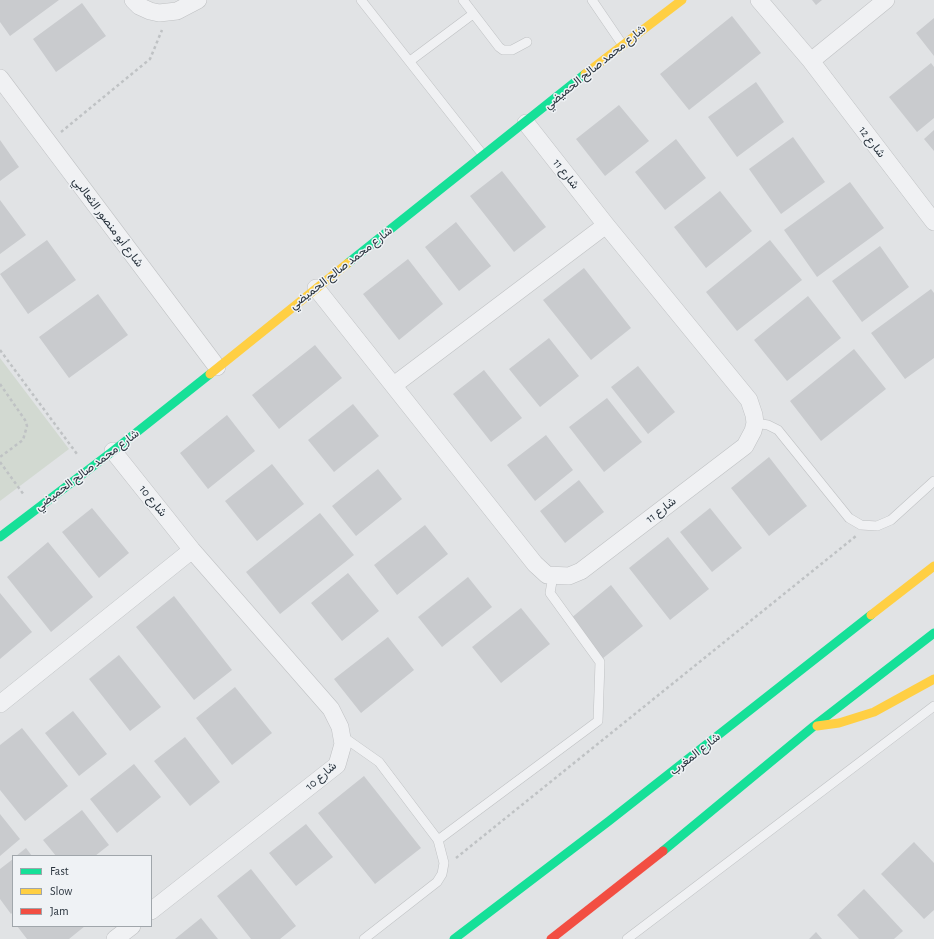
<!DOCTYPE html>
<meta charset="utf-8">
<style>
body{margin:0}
#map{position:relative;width:934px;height:939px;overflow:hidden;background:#e1e3e5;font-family:"Alegreya Sans",sans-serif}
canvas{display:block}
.legend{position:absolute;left:12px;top:855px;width:140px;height:72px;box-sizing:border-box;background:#eff2f5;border:1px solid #a0a6ab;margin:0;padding:5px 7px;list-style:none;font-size:12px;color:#29333d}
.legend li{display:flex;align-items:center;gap:8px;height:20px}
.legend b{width:20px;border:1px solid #a0a6ab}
</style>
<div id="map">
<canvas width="934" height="939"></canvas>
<ul class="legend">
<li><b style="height:5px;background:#16e098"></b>Fast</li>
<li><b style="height:5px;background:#ffcf43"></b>Slow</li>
<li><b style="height:5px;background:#f24e42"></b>Jam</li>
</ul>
</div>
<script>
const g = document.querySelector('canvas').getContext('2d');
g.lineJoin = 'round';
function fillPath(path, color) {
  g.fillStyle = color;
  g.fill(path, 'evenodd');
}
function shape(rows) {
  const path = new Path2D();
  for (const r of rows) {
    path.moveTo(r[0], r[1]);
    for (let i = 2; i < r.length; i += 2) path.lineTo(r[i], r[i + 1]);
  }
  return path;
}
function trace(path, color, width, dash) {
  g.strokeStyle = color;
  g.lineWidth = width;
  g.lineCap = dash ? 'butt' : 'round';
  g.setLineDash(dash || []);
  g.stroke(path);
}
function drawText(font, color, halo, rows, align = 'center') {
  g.font = font + ' "Alegreya Sans",Vazirmatn,sans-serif';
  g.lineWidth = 3;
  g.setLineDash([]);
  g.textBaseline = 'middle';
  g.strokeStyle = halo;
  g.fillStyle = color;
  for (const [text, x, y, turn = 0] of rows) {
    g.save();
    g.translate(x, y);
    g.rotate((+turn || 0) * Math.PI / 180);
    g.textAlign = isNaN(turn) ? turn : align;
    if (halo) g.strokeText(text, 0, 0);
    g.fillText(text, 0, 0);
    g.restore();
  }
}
fillPath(shape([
 [0,358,69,449,0,501]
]), '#d2d9d1');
fillPath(shape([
 [0,0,59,0,10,36,0,22],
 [812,0,822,0,816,5],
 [82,3,106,36,56,72,33,39],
 [732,16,761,53,689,110,660,74],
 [934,18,934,56,916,33],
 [931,63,934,67,934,118,917,132,889,97],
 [756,82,784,122,737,157,708,117],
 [619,105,649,141,605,176,576,139],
 [934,130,934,151,924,139],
 [793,137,825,182,781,214,749,169],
 [676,139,706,178,665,210,635,172],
 [0,140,19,167,0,181],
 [502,171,546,227,514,252,470,196],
 [850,182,884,228,817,277,784,230],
 [720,191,752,231,706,268,674,227],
 [0,200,26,235,0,254],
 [456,222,491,266,459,291,425,247],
 [47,240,76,280,28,314,0,274],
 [770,240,802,280,737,331,706,292],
 [880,246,909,287,862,322,832,281],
 [408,259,443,304,399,340,363,294],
 [584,268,631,328,591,360,543,300],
 [931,289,934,293,934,358,905,379,871,333],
 [98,294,128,335,69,378,39,337],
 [808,296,841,338,787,381,754,340],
 [549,338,579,376,540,407,509,369],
 [315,345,342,378,279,429,252,395],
 [854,349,886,389,821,441,790,401],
 [638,366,675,412,648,434,611,387],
 [484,370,522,418,491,442,453,394],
 [607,398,642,442,604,472,569,427],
 [353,404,379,436,334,472,308,440],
 [227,415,255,451,208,489,180,453],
 [546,435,573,470,535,501,507,465],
 [769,457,807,506,769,536,731,488],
 [272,464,304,504,257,541,225,501],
 [378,469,402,499,356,536,332,506],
 [579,480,604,512,565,543,540,511],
 [92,508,129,553,99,578,62,532],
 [710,508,742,548,712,572,680,532],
 [320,513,354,555,280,614,246,572],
 [425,525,448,554,397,595,374,565],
 [668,537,709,589,670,620,629,568],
 [48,542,93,597,51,632,7,577],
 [348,573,379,611,342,641,311,603],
 [468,577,492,607,442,647,418,617],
 [611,585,643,626,602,659,570,619],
 [0,593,32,632,0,659],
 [174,596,232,670,194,700,136,627],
 [521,608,550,644,501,683,472,647],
 [388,637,414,670,361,713,334,679],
 [119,655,161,707,130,731,89,679],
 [235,687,272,733,232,765,196,718],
 [73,711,107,754,79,776,45,733],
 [22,728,68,786,25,821,0,790,0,745],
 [185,737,220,782,190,806,154,761],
 [134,764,161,797,117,833,90,799],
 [364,776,421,848,375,884,318,813],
 [82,810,109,845,95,856,56,856,43,840],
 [0,814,20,839,0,856],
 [306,824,333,857,296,886,269,853],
 [914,842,934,863,934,910,924,919,881,874],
 [26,848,32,856,16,856],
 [13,859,13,912,11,914,0,899,0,869],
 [251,869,296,926,280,939,251,939,217,896],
 [864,889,903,931,894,939,859,939,837,915],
 [201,918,218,939,175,939],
 [17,926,85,926,69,939,27,939],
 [816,932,822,939,809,939]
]), '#c9cbce');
const lane = shape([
 [361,0,483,155],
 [463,0,499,47,503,50,512,50,527,42],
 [592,0,622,44],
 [410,61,473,14],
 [755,423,768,425,778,430,849,518,861,525,877,526,891,520,934,481],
 [342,736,379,762,438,840,444,863,442,874,437,882,364,939],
 [438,840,598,721,600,662,550,593,553,576],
 [627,939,934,706]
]);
const street = shape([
 [133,0,139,6,150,11,159,13,177,11,198,0],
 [759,0,811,61,934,222],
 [811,61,886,0],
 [0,78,217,367],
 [316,288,535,564,547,575,569,576,581,571,745,446,753,431,755,423,754,415,749,400,606,225,526,123],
 [394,385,606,225],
 [113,451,192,550,331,709,340,727,343,744,337,765,151,911],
 [0,704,192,550],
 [115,939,132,926]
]);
trace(lane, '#bfc1c3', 10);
trace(street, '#bfc1c3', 18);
trace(shape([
 [61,132,150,59,162,30],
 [0,350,77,454],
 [0,384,25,420,27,426,23,440,0,457],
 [0,462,24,495],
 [456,858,856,536]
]), '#bfc2c4', 2.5, [3, 3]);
trace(lane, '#f0f1f3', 9);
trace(street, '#f0f1f3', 17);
trace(shape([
 [348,263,585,74],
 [0,537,113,451,210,374],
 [663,851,814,726,934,633],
 [454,939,609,821,871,615]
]), '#16e098', 9);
trace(shape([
 [585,74,682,0],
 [210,374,348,263],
 [871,615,934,566],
 [817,726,839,723,874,712,934,679]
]), '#ffcf43', 9);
trace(shape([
 [551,939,663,851]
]), '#f24e42', 9);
drawText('12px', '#29333d', '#eff2f5', [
 ["شارع محمد صالح الحميضي",595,67,-39],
 ["شارع 12",872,142,53],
 ["شارع 11",566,174,52],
 ["شارع أبو منصور الثعالبي",108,222,53],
 ["شارع محمد صالح الحميضي",341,268,-38],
 ["شارع محمد صالح الحميضي",87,470,-37],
 ["شارع 10",153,501,51],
 ["شارع 11",661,510,-37],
 ["شارع المغرب",695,754,-38],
 ["شارع 10",321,776,-41]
]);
</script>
